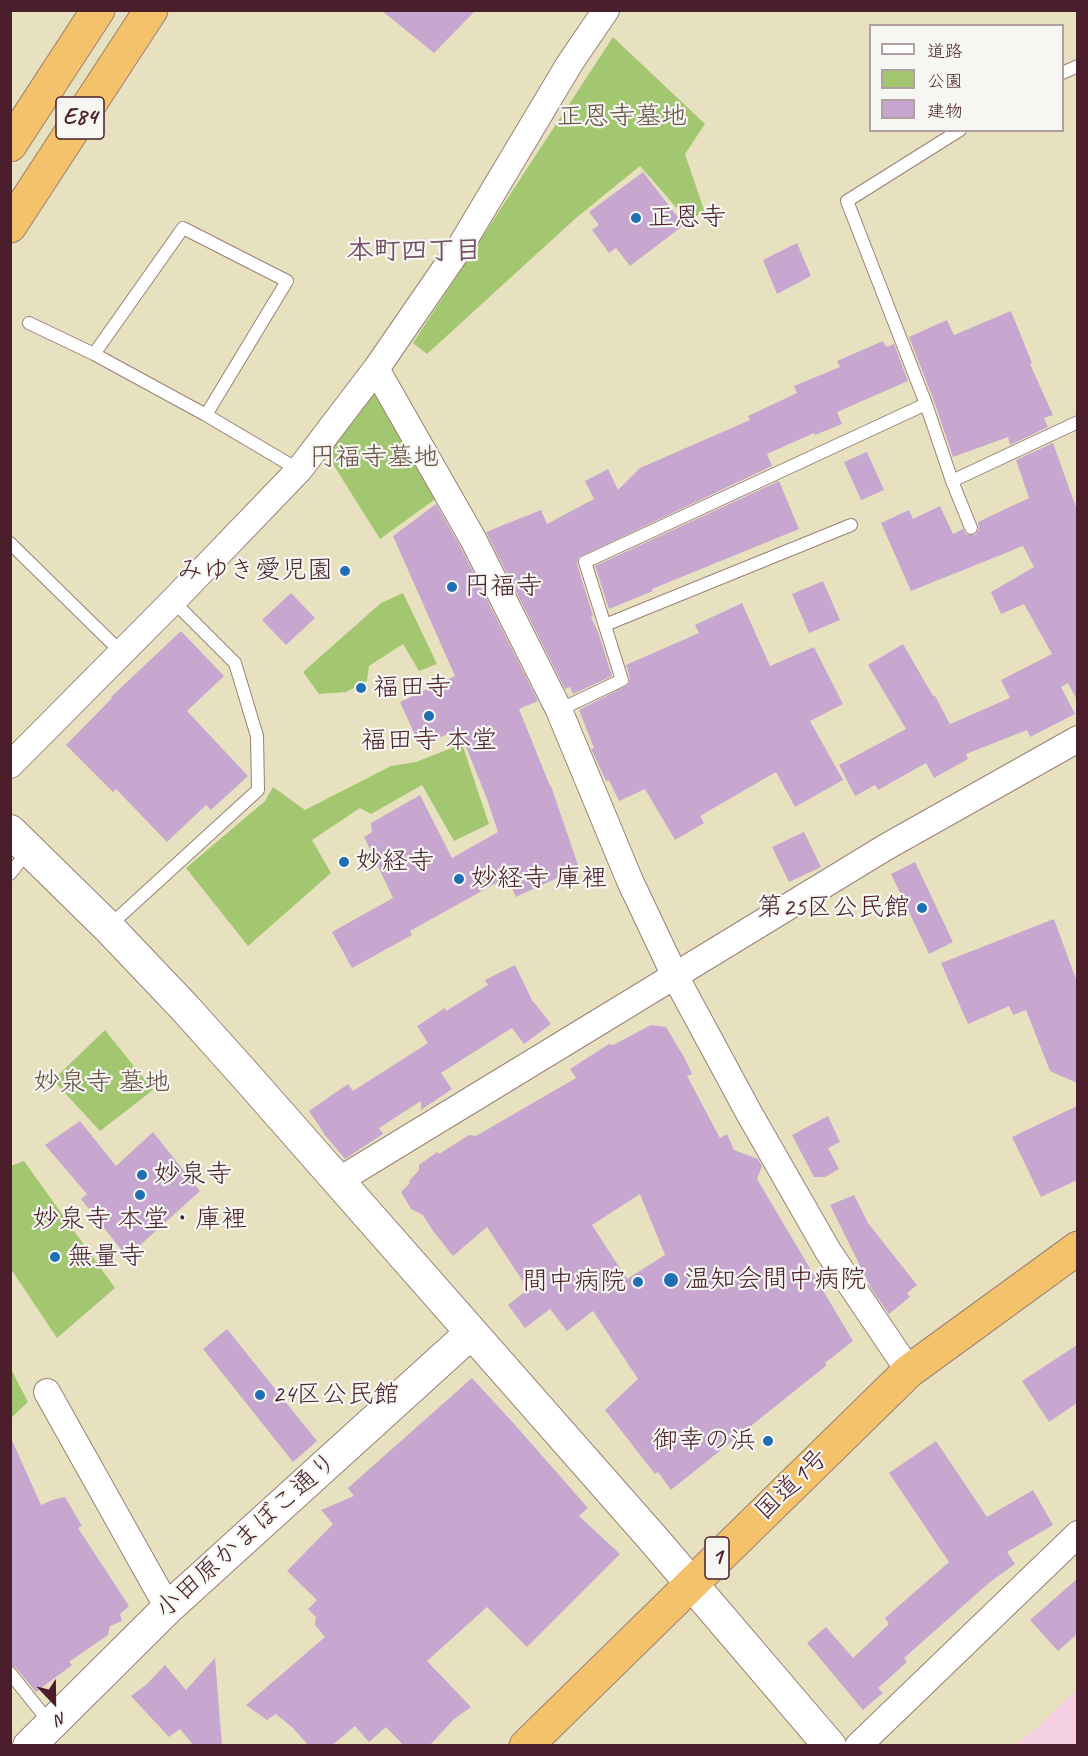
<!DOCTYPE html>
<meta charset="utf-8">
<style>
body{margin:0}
#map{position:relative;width:1088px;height:1756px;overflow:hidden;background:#e8e1c0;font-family:Caveat,"Klee One",sans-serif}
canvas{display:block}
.frame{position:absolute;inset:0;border:12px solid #4a1f2b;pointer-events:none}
.legend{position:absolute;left:869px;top:24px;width:195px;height:108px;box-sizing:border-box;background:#f6f6f2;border:2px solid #b1a0a2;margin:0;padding:8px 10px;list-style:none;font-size:18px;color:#4a1f2b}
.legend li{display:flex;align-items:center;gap:12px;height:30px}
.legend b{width:30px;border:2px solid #b1a0a2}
.north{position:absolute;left:24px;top:1672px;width:60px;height:60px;-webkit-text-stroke:4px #f6f6f2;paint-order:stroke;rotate:158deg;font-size:16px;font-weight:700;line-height:24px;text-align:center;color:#4a1f2b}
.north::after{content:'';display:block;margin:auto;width:21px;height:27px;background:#4a1f2b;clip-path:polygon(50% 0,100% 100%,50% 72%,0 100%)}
</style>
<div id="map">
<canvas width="1088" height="1756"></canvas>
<div class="frame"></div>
<ul class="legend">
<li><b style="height:8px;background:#fff"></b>道路</li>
<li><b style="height:16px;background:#a3c771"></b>公園</li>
<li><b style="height:16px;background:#c7a7d0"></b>建物</li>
</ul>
<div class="north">N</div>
</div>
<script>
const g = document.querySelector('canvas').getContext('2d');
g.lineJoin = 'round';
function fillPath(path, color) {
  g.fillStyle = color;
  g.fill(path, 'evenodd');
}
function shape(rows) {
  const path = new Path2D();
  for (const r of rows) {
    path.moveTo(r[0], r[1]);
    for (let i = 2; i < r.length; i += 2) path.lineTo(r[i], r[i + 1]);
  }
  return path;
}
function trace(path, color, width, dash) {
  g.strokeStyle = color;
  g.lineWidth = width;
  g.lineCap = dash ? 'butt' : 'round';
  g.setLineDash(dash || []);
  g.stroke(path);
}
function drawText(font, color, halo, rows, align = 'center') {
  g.font = font + ' Caveat,"Klee One",sans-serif';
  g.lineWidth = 4.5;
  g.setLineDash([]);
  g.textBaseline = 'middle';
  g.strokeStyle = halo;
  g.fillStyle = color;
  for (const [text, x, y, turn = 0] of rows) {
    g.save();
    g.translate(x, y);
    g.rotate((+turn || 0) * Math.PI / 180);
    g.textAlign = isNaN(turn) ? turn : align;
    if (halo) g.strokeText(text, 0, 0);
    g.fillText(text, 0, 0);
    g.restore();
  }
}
fillPath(shape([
 [1077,1689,1077,1745,1015,1745,1036,1729]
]), '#f3cfdf');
fillPath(shape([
 [613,37,705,124,685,154,704,210,689,222,640,166,576,218,427,354,413,343],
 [377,384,441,495,380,539,326,453],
 [403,593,437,664,419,671,403,644,369,666,367,681,346,692,319,694,303,672,381,603],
 [462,744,489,824,454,841,422,785,371,814,360,808,312,840,331,873,248,946,186,868,265,801,273,787,305,810,391,766,416,762],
 [105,1030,153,1090,100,1131,53,1080],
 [24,1161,115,1288,57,1338,11,1269,11,1166],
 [10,1367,28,1402,11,1418,10,1418]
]), '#a3c771');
fillPath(shape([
 [381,10,476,10,434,53],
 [643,172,684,225,630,266,616,248,609,253,592,230,599,225,589,212],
 [797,243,811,276,777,294,763,260],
 [1011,311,1032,363,1030,364,1053,415,1044,418,1048,427,1010,445,1008,437,953,457,934,401,909,337,947,320,954,335],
 [883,341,886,347,894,344,908,381,837,412,842,424,815,435,814,433,767,454,772,466,579,557,577,564,593,616,591,617,598,632,612,676,573,694,570,687,565,689,486,532,541,510,547,524,594,499,585,481,608,469,618,490,640,468,750,420,748,416,797,393,794,386,840,367,837,361],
 [1053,443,1077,510,1077,700,1068,683,1061,687,1075,714,1030,737,1027,730,966,754,968,759,934,778,926,763,878,790,875,785,855,796,839,765,906,729,868,665,903,644,933,696,935,696,950,724,1010,698,1001,680,1052,654,1024,604,1001,614,991,592,1034,567,1023,546,911,591,881,523,909,510,913,519,940,506,953,534,963,529,966,535,975,535,979,530,978,522,1029,498,1016,460],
 [867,452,884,490,861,500,844,462],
 [779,481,799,529,652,589,653,591,609,609,595,566],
 [436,504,460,546,538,701,519,709,550,786,551,786,579,868,516,897,507,877,410,931,412,935,352,968,332,932,393,898,364,837,372,832,371,823,420,795,452,858,498,832,487,799,459,729,420,746,400,702,455,676,393,536],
 [823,581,840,620,809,633,792,594],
 [291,593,315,618,286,645,262,620],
 [742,603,770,666,814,647,843,704,810,721,843,780,795,807,776,772,700,816,704,823,675,840,645,789,619,801,609,780,606,781,594,755,591,749,594,748,579,710,628,685,630,678,626,665,699,633,695,625],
 [181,631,224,676,187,711,248,776,211,810,206,805,167,842,116,789,113,792,66,745,112,698,111,697],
 [804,832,821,867,789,882,772,847],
 [915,862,953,942,929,954,891,874],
 [1054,919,1077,982,1077,1083,1050,1071,1026,1010,1013,1015,1009,1006,968,1024,941,963],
 [515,965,532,1000,551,1024,524,1044,512,1028,441,1073,452,1089,421,1110,421,1101,379,1128,383,1134,345,1159,325,1135,309,1111,348,1084,353,1091,428,1043,417,1026,445,1008,446,1011,488,985,485,980],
 [651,1025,666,1027,684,1057,692,1074,687,1076,720,1138,727,1134,734,1150,758,1159,762,1166,757,1179,853,1341,825,1363,827,1365,671,1490,658,1472,655,1474,605,1410,638,1379,593,1311,567,1331,550,1309,525,1328,508,1305,528,1289,487,1227,453,1256,433,1231,423,1215,411,1209,401,1192,410,1183,409,1181,419,1170,419,1165,437,1152,439,1154,469,1135,476,1136,576,1078,570,1069,609,1044,613,1045],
 [640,1194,665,1255,627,1279,592,1225],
 [1077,1106,1077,1180,1041,1197,1012,1137],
 [828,1116,840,1142,828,1148,839,1169,825,1177,814,1177,792,1135],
 [80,1121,116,1166,153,1132,200,1191,127,1257,81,1199,87,1194,45,1145],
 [854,1195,868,1223,917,1285,907,1293,910,1297,889,1314,872,1290,830,1205],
 [227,1329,317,1441,293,1462,203,1349],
 [1077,1345,1077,1403,1049,1422,1022,1381],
 [472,1378,516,1426,588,1508,579,1516,620,1554,527,1647,487,1607,427,1661,471,1707,453,1720,429,1746,404,1746,386,1727,369,1742,355,1726,331,1746,309,1746,293,1728,276,1714,267,1720,246,1705,325,1637,315,1625,316,1617,308,1609,317,1600,287,1571,333,1524,321,1510,354,1496,348,1488],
 [10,1436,41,1505,52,1500,65,1497,82,1526,78,1528,129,1606,120,1614,122,1621,110,1626,108,1635,69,1662,72,1665,36,1692,16,1668,10,1665],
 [936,1441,987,1517,1033,1490,1053,1525,1007,1552,1015,1564,990,1582,904,1658,907,1662,878,1688,883,1693,863,1710,807,1643,826,1627,853,1658,889,1624,885,1618,949,1562,889,1473],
 [1077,1579,1077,1634,1058,1651,1030,1620],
 [215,1658,222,1746,194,1746,180,1729,169,1737,131,1696,147,1684,165,1665,186,1690]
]), '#c7a7d0');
const service = shape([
 [1062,73,1078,66],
 [960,130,847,201,926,404,952,481,971,528],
 [29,323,94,354,206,415,299,470],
 [94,354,183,228,287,281,206,415],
 [952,481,1078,422],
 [10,543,121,652],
 [605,625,851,525],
 [559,710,622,680,585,562,926,404],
 [10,874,28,851],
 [108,927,258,790,257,736,235,663,173,601],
 [10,1673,50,1723]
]);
const minor = shape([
 [376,369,473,539,559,710,630,881,675,976,749,1113,828,1251,909,1371],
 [10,765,173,601,299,470,376,369,460,247,570,63,606,10],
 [338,1181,886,847,1078,739],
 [47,1392,168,1608],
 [858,1746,1078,1534]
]);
const tertiary = shape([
 [10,831,108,927,185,1008,246,1076,655,1541,830,1746],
 [29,1746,168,1608,471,1333]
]);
const trunk = shape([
 [526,1746,909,1371,1078,1248]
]);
const motorway = shape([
 [10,145,98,10],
 [10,226,151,10]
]);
trace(service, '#998076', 14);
trace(minor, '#998076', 28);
trace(tertiary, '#998076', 34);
trace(trunk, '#998076', 35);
trace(motorway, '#998076', 35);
trace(service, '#fff', 12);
trace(minor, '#fff', 26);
trace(tertiary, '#fff', 32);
trace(trunk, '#f3c26a', 33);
trace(motorway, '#f3c26a', 33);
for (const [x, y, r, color] of [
 [636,218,6,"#1f6fb2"],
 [345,571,6,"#1f6fb2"],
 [452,587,6,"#1f6fb2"],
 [361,688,6,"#1f6fb2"],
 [429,716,6,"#1f6fb2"],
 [344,862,6,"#1f6fb2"],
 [459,879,6,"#1f6fb2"],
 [922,908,6,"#1f6fb2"],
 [142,1175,6,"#1f6fb2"],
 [140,1195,6,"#1f6fb2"],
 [55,1257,6,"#1f6fb2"],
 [671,1280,8,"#1f6fb2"],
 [638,1282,6,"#1f6fb2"],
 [260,1395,6,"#1f6fb2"],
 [768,1441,6,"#1f6fb2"]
]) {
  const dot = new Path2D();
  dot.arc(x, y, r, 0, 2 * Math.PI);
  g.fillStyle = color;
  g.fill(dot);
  trace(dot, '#f6f6f2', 2);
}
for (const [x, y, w] of [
 [80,118,48],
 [717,1558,24]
]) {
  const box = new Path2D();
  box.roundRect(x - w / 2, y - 21, w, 42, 4.5);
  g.fillStyle = '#f6f6f2';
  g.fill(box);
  trace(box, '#4a1f2b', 1.5);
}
drawText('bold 24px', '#4a1f2b', null, [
 ["E84",80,118],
 ["1",717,1558]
]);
drawText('26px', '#655140', '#f6f6f2', [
 ["正恩寺墓地",622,117],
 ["円福寺墓地",374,458],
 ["妙泉寺 墓地",102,1083]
]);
drawText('26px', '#4a1f2b', '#f6f6f2', [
 ["正恩寺",648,218],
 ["みゆき愛児園",333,571,"right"],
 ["円福寺",464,587],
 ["福田寺",373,688],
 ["福田寺 本堂",429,741,"center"],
 ["妙経寺",356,862],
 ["妙経寺 庫裡",471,879],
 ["第25区公民館",910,908,"right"],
 ["妙泉寺",154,1175],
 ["妙泉寺 本堂・庫裡",140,1220,"center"],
 ["無量寺",67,1257],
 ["温知会間中病院",684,1280],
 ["間中病院",626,1282,"right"],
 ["24区公民館",272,1395],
 ["御幸の浜",756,1441,"right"]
], 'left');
drawText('26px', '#4a1f2b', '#f6f6f2', [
 ["国道1号",792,1485,-44],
 ["小田原かまぼこ通り",247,1536,-42]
]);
drawText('bold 27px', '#764f65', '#f6f6f2', [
 ["本町四丁目",414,252]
]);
</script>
